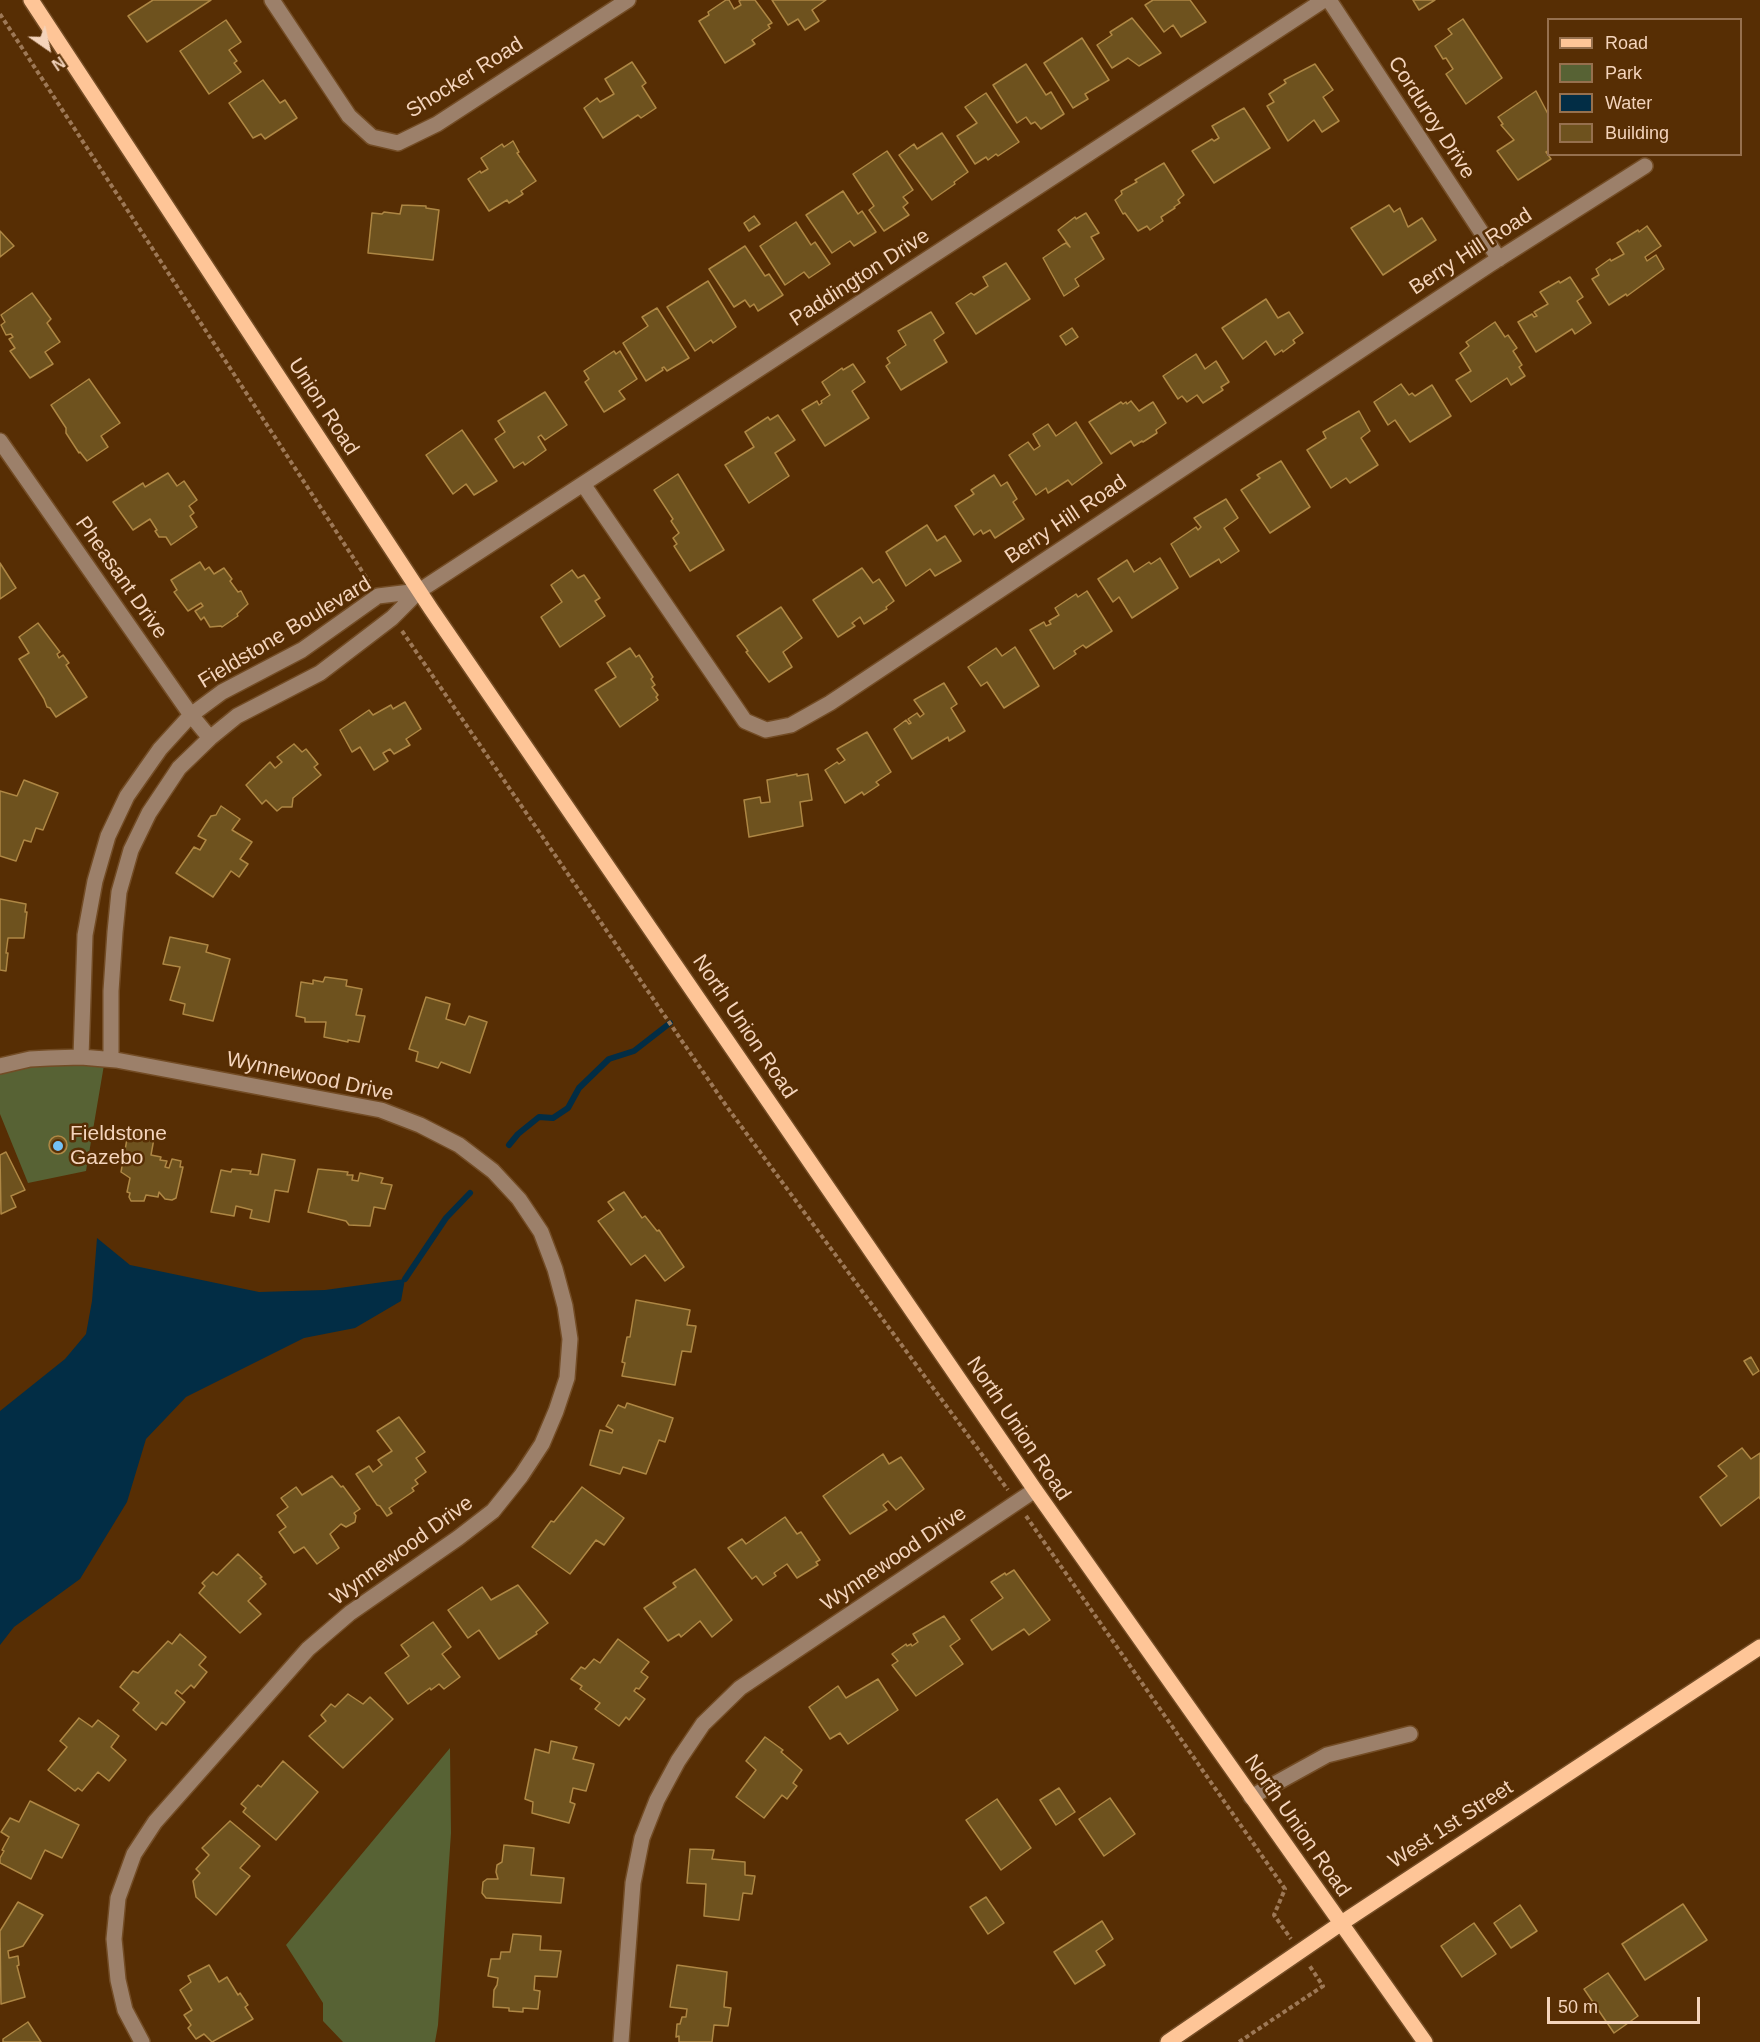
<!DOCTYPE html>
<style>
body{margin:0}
#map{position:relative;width:1760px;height:2042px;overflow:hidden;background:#572e04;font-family:Arial,sans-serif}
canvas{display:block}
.legend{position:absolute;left:1547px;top:18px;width:195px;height:138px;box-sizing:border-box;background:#572e04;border:2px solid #96704e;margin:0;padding:8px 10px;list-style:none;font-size:18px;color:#f4d4bc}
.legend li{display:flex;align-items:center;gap:12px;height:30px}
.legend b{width:30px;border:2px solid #96704e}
.north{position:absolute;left:18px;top:18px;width:60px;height:60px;-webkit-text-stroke:4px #572e04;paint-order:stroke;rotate:146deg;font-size:16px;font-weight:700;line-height:24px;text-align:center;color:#f4d4bc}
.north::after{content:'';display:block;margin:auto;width:21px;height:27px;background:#f4d4bc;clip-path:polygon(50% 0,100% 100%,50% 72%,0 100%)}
.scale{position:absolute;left:1547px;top:1997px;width:153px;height:27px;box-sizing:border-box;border:3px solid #f4d4bc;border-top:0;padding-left:8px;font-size:18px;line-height:21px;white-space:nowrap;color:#f4d4bc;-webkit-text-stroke:4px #572e04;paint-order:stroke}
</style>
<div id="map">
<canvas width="1760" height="2042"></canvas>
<ul class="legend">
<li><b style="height:8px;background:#fec597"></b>Road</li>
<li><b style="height:16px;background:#576234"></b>Park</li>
<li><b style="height:16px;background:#022d45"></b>Water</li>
<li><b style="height:16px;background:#6e521e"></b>Building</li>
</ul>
<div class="north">N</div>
<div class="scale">50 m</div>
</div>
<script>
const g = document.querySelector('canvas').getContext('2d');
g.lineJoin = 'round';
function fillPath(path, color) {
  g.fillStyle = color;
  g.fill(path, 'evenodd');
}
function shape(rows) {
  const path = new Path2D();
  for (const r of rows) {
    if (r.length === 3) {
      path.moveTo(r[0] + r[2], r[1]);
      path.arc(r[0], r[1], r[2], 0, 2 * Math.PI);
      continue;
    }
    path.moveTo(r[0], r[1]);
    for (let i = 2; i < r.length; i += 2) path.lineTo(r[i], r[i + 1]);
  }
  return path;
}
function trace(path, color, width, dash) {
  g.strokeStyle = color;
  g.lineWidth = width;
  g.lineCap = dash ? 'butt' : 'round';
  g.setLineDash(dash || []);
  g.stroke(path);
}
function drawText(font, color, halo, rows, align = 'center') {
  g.font = font + ' Arial,sans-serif';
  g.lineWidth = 5;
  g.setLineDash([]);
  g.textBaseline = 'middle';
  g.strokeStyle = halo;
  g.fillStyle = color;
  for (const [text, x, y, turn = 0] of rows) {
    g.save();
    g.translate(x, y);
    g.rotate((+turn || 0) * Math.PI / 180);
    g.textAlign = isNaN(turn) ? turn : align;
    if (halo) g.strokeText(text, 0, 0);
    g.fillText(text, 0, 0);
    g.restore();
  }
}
fillPath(shape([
 [105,1059,86,1171,28,1183,0,1114,0,1066],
 [450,1748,451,1833,438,2025,435,2042,343,2042,323,2021,323,2003,286,1945]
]), '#576234');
fillPath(shape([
 [97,1238,130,1265,259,1292,325,1290,405,1279,401,1301,355,1328,304,1338,186,1397,146,1439,127,1502,80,1579,14,1627,0,1645,0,1411,65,1359,86,1334,92,1301]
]), '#022d45');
trace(shape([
 [509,1145,518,1134,539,1117,553,1118,568,1108,579,1088,609,1059,634,1051,670,1023],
 [405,1279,446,1218,470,1193]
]), '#022d45', 6);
const building = shape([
 [153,0,211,0,147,42,128,16,153,0],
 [726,0,729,0,734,9,741,5,739,1,741,0,755,0,772,23,768,25,770,28,752,40,755,44,725,63,699,21,709,15,708,12,726,0],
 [772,0,826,0,812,10,819,21,805,30,798,19,788,25,772,0],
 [1153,0,1190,0,1206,22,1181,37,1173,25,1164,32,1145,5,1153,0],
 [1413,0,1435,0,1419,10,1413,0],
 [1132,18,1161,53,1139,66,1128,58,1112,68,1097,45,1112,35,1110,32,1132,18],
 [1463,19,1502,78,1466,104,1446,74,1453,69,1446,58,1443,59,1435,46,1452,34,1448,29,1463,19],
 [226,20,241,42,229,50,237,61,234,63,241,72,209,94,180,51,226,20],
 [1082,38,1109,80,1085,94,1088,99,1073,108,1044,63,1082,38],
 [632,62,646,83,642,86,656,108,641,118,638,115,603,138,584,108,597,98,600,102,614,94,605,79,632,62],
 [1026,64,1046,95,1051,92,1064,114,1041,129,1035,122,1031,124,1026,117,1017,123,993,85,1026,64],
 [1315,64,1333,90,1323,97,1339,121,1322,132,1314,120,1288,141,1267,106,1274,102,1269,94,1286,83,1284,80,1315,64],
 [263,80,280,103,285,100,297,118,265,139,261,134,253,138,229,103,263,80],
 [1536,91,1548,114,1548,151,1546,152,1551,159,1518,180,1497,151,1514,140,1501,125,1503,124,1498,117,1536,91],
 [986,93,1019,142,998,156,996,154,988,160,986,157,975,164,957,136,977,123,965,107,986,93],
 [1244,108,1270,148,1214,183,1192,151,1212,139,1214,141,1219,138,1212,126,1244,108],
 [942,133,968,172,954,182,955,184,932,200,899,155,914,144,917,149,942,133],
 [513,141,519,152,517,153,536,181,521,191,523,194,509,203,507,200,489,211,468,179,480,171,481,173,488,169,481,158,502,144,504,147,513,141],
 [887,151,913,190,903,197,908,203,903,207,909,215,884,231,869,210,874,206,853,174,887,151],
 [1164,163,1184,195,1178,200,1180,203,1174,207,1175,208,1161,217,1163,221,1150,230,1147,226,1138,231,1125,213,1123,214,1115,200,1122,194,1121,191,1137,182,1135,180,1164,163],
 [843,191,858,214,862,211,876,232,854,246,850,241,832,253,806,215,843,191],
 [402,205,426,206,426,208,439,210,433,260,368,253,372,213,382,214,384,212,400,214,402,205],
 [1389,205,1394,212,1400,208,1408,227,1422,218,1436,240,1383,275,1351,228,1389,205],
 [1086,213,1099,233,1091,237,1104,259,1075,279,1079,286,1064,296,1043,258,1062,245,1066,243,1070,247,1058,230,1075,217,1076,219,1086,213],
 [754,216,760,224,749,231,744,223,754,216],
 [796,222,811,245,815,242,830,264,809,278,804,272,785,285,760,246,796,222],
 [1647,226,1661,246,1645,257,1647,261,1656,255,1664,269,1627,296,1626,294,1609,305,1592,279,1599,275,1596,269,1610,259,1611,261,1624,254,1617,243,1638,230,1639,232,1647,226],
 [0,231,14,246,0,257,0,231],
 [745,246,765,276,769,274,783,295,758,311,754,304,750,307,745,300,734,307,709,269,745,246],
 [1006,263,1030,299,976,334,956,303,971,293,974,295,988,286,983,277,1006,263],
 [1570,277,1583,297,1577,301,1591,323,1575,334,1572,329,1536,352,1518,322,1532,314,1534,317,1537,316,1534,312,1548,304,1540,292,1559,281,1560,283,1570,277],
 [708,281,736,327,713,343,711,340,695,351,667,307,708,281],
 [32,293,51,319,47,323,60,342,45,352,53,364,30,378,10,351,15,348,9,339,13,337,11,334,6,335,1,325,5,322,1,315,32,293],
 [1266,299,1278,318,1289,312,1303,333,1293,340,1295,343,1283,352,1282,350,1275,355,1266,341,1243,359,1222,328,1266,299],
 [657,308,689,358,667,371,664,367,662,368,663,370,646,381,623,343,648,326,642,317,657,308],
 [931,312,944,333,934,340,947,362,901,390,886,366,890,363,887,358,906,345,898,331,931,312],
 [1495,322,1505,337,1508,335,1517,348,1513,351,1522,365,1519,367,1525,376,1511,385,1507,378,1471,402,1456,380,1471,371,1460,353,1469,346,1466,342,1495,322],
 [1072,328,1078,337,1066,345,1060,336,1072,328],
 [614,351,616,354,620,351,637,379,619,391,625,399,604,412,585,382,589,379,584,371,614,351],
 [1196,354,1205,369,1216,361,1229,382,1221,387,1223,390,1203,403,1197,395,1187,402,1182,396,1178,399,1163,376,1196,354],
 [853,364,865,382,852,391,869,418,825,446,802,410,817,401,819,405,822,403,821,401,830,395,822,382,842,368,843,370,853,364],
 [89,379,120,423,101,436,108,447,87,461,80,452,79,453,66,433,66,428,51,405,89,379],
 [1401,384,1409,395,1412,393,1415,396,1432,385,1451,416,1410,442,1395,420,1388,425,1374,402,1401,384],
 [545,392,567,425,545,440,541,435,538,437,546,450,525,465,523,462,514,468,495,439,505,432,498,421,545,392],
 [1131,401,1139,411,1153,402,1166,423,1156,430,1157,433,1143,442,1142,441,1134,446,1131,441,1111,454,1089,422,1121,402,1123,404,1126,402,1127,404,1131,401],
 [1359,411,1370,431,1361,438,1378,465,1350,483,1346,478,1331,488,1307,450,1326,438,1323,432,1359,411],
 [778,415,795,440,775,453,789,476,749,503,725,465,754,447,745,432,768,417,770,420,778,415],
 [1076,422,1102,463,1072,485,1068,480,1048,493,1046,488,1036,495,1009,455,1028,442,1034,450,1040,446,1033,434,1048,424,1056,436,1076,422],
 [462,430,497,481,474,495,466,484,453,494,426,455,462,430],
 [1281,461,1310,507,1270,533,1241,490,1260,478,1257,475,1281,461],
 [168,473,177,486,184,481,197,500,189,506,194,513,190,516,197,527,171,545,166,537,159,537,155,531,157,530,150,519,133,530,113,502,143,483,145,487,168,473],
 [678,474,724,550,690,571,674,546,677,544,673,538,679,533,671,521,673,519,654,490,678,474],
 [994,475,1001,486,1007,482,1017,499,1013,502,1024,519,995,538,990,530,983,534,981,530,974,535,955,506,974,494,971,490,994,475],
 [1226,499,1238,518,1224,528,1239,551,1221,563,1219,559,1190,577,1171,544,1196,527,1198,530,1201,527,1194,518,1226,499],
 [927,525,937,541,945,536,961,561,935,576,930,569,906,586,886,552,927,525],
 [1160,558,1178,588,1132,618,1119,597,1113,602,1098,579,1127,560,1134,572,1149,562,1151,564,1160,558],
 [200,562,205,570,209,567,214,574,224,568,232,579,230,581,238,592,241,591,248,604,237,614,238,616,222,627,221,626,210,627,204,617,201,620,195,611,203,606,201,603,188,611,174,592,177,590,171,580,200,562],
 [0,563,16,588,0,599,0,563],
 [862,568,873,583,879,579,894,601,886,607,887,609,864,624,860,617,852,623,855,626,838,637,813,600,862,568],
 [572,570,578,578,584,575,600,598,595,601,605,616,560,647,541,617,562,602,551,585,572,570],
 [1087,591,1112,631,1086,648,1083,645,1074,651,1076,654,1054,669,1030,630,1044,622,1046,626,1051,624,1049,621,1059,615,1055,608,1076,594,1078,597,1087,591],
 [781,607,802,638,783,652,792,667,769,682,746,652,748,651,737,636,781,607],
 [38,623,60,652,57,654,59,658,63,655,69,663,66,665,87,697,56,717,50,708,47,707,44,699,19,659,29,653,19,637,38,623],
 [1015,647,1039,686,1004,708,987,682,981,686,968,667,996,648,1002,656,1015,647],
 [630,648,636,657,639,655,653,677,651,679,655,685,652,687,658,695,656,697,658,700,620,727,595,690,616,677,607,663,630,648],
 [944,683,957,704,951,708,965,731,949,741,948,737,912,759,894,729,906,720,909,724,911,723,908,719,917,713,920,717,924,714,914,700,944,683],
 [405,702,421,729,406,739,410,745,394,754,390,749,383,753,388,761,374,770,360,747,352,752,340,730,369,710,373,715,391,705,393,709,405,702],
 [867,732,891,772,876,782,879,785,864,795,862,792,845,803,825,770,837,762,839,764,845,760,837,749,867,732],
 [294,744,302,752,306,749,318,764,314,767,321,775,293,798,292,807,282,807,277,811,266,800,262,804,246,785,270,762,275,768,282,762,277,757,294,744],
 [797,774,797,776,808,774,812,800,800,802,803,826,749,837,744,800,760,797,761,803,770,802,767,780,797,774],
 [24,780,58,793,43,830,36,828,31,842,24,840,16,861,0,856,0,791,17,796,24,780],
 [221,806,240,819,232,830,252,842,240,859,248,864,239,877,231,871,213,897,176,873,194,847,200,850,206,840,198,836,211,816,216,815,221,806],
 [0,899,26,904,25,912,27,912,24,938,8,938,6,953,8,953,6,971,0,970,0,899],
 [170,937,208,945,206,952,230,959,213,1021,183,1014,185,1004,170,1000,180,967,163,964,170,937],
 [325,977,347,980,346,986,362,989,356,1015,365,1016,359,1042,348,1040,348,1042,324,1037,326,1022,305,1022,305,1018,296,1016,301,982,313,984,313,980,323,982,325,977],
 [426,997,450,1004,446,1019,465,1025,469,1016,487,1022,470,1073,441,1062,438,1068,416,1061,418,1052,409,1049,426,997],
 [129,1128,155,1133,151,1155,161,1157,160,1160,167,1161,165,1167,169,1168,172,1159,181,1161,180,1167,183,1167,176,1198,172,1200,165,1199,159,1192,158,1197,146,1195,144,1201,131,1201,129,1197,130,1193,127,1192,130,1178,121,1172,129,1128],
 [58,1145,9],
 [6,1152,25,1190,11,1196,16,1207,1,1214,0,1155,6,1152],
 [262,1154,295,1160,288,1192,275,1190,269,1222,250,1218,252,1210,236,1206,234,1216,211,1212,221,1170,231,1172,232,1169,251,1171,250,1174,258,1175,262,1154],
 [318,1169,348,1172,347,1175,353,1175,352,1180,358,1181,360,1173,383,1178,381,1183,392,1185,385,1209,374,1207,370,1226,349,1225,346,1221,308,1212,318,1169],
 [624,1192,642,1218,645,1216,657,1231,659,1230,684,1267,665,1281,645,1255,631,1265,598,1221,614,1210,608,1202,624,1192],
 [636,1300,690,1310,687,1325,696,1326,691,1352,682,1351,675,1385,622,1376,625,1363,622,1362,627,1337,630,1337,636,1300],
 [1751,1357,1759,1371,1753,1375,1744,1361,1751,1357],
 [627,1403,673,1418,665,1442,659,1440,646,1474,623,1467,620,1474,590,1465,600,1430,612,1433,613,1430,606,1426,618,1405,625,1408,627,1403],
 [399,1417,425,1452,416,1458,426,1472,415,1480,418,1484,412,1488,414,1491,389,1508,392,1513,387,1516,380,1506,377,1505,356,1474,369,1466,373,1472,382,1465,378,1460,392,1451,377,1431,399,1417],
 [1742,1448,1751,1459,1760,1453,1760,1499,1759,1497,1721,1526,1700,1497,1727,1476,1718,1466,1742,1448],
 [883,1454,889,1464,901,1457,924,1489,896,1510,888,1501,883,1505,887,1510,850,1534,823,1496,883,1454],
 [332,1476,341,1487,343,1486,360,1509,354,1513,356,1516,355,1522,346,1527,341,1524,330,1534,339,1548,317,1564,304,1547,294,1553,279,1532,286,1527,277,1515,288,1507,281,1498,296,1487,302,1495,332,1476],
 [582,1487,624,1518,604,1545,596,1540,570,1574,532,1547,551,1521,554,1522,582,1487],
 [785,1517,797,1534,801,1532,820,1560,816,1562,818,1565,797,1578,787,1564,774,1573,776,1576,763,1585,756,1576,752,1579,728,1548,742,1539,746,1544,785,1517],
 [238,1554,262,1577,260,1578,266,1584,248,1601,261,1614,240,1633,199,1593,205,1586,202,1583,213,1572,217,1575,238,1554],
 [695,1569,732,1620,712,1637,700,1621,681,1637,679,1634,668,1641,644,1608,676,1587,673,1583,695,1569],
 [1014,1570,1050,1620,1029,1635,1024,1629,992,1650,971,1620,1003,1598,991,1582,1005,1573,1006,1575,1014,1570],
 [518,1585,548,1623,536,1632,537,1634,499,1659,479,1630,468,1638,448,1610,482,1587,491,1600,518,1585],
 [944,1616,960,1639,950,1646,963,1664,916,1696,892,1665,898,1661,892,1654,906,1644,907,1646,911,1644,912,1646,918,1642,913,1634,944,1616],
 [433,1622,451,1647,442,1654,460,1677,444,1689,439,1684,431,1690,430,1688,408,1704,385,1673,409,1656,401,1645,433,1622],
 [180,1634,206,1657,199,1665,207,1672,194,1688,191,1685,182,1694,177,1690,175,1693,185,1702,166,1725,162,1722,156,1730,133,1710,139,1703,120,1687,133,1671,138,1673,168,1641,172,1644,180,1634],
 [618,1639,649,1662,641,1672,648,1677,639,1689,636,1688,634,1691,645,1699,629,1720,626,1717,619,1726,595,1709,600,1703,580,1689,582,1686,571,1679,581,1667,585,1669,594,1659,600,1663,618,1639],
 [878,1679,898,1710,848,1744,840,1733,830,1739,809,1707,838,1686,846,1698,878,1679],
 [348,1694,363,1704,370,1697,393,1719,343,1768,309,1736,326,1721,321,1715,331,1704,335,1707,348,1694],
 [79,1718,92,1727,98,1720,119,1736,111,1747,126,1760,109,1781,98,1772,82,1791,78,1788,75,1791,48,1770,67,1747,60,1741,79,1718],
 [765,1737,783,1750,781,1752,802,1770,793,1783,797,1786,787,1799,782,1795,764,1818,736,1797,756,1770,746,1761,765,1737],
 [551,1741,577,1747,573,1759,594,1764,586,1791,573,1788,570,1802,575,1804,569,1823,532,1813,533,1802,525,1799,535,1749,549,1753,551,1741],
 [283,1761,318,1792,276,1840,243,1812,246,1808,241,1804,258,1785,261,1787,283,1761],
 [1059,1788,1075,1812,1056,1825,1040,1800,1059,1788],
 [1110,1798,1135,1834,1104,1856,1079,1819,1110,1798],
 [997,1799,1031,1848,1001,1870,966,1820,997,1799],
 [30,1801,79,1825,62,1858,45,1850,31,1879,0,1863,0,1858,4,1851,2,1850,9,1837,1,1832,10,1818,19,1822,30,1801],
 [230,1821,260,1846,240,1868,250,1876,216,1915,196,1897,193,1881,200,1873,196,1869,209,1855,202,1848,230,1821],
 [504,1845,534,1848,531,1875,564,1878,561,1903,486,1898,482,1893,483,1882,487,1879,498,1879,496,1872,497,1865,502,1862,504,1845],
 [690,1849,714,1850,712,1859,745,1862,745,1875,755,1876,752,1894,743,1893,739,1920,704,1916,706,1884,687,1883,690,1849],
 [986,1897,1004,1923,988,1934,970,1907,986,1897],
 [18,1902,43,1915,23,1946,8,1951,9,1958,18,1956,19,1965,17,1966,25,1997,1,2004,0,1931,18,1902],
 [1683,1904,1707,1940,1645,1980,1622,1944,1683,1904],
 [1520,1905,1537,1931,1511,1948,1494,1923,1520,1905],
 [1102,1921,1113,1939,1096,1951,1105,1965,1075,1984,1054,1952,1102,1921],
 [1474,1923,1496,1954,1462,1977,1441,1946,1474,1923],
 [513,1934,541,1936,540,1950,561,1951,557,1977,535,1976,534,1990,540,1991,538,2009,523,2008,523,2012,509,2011,509,2008,493,2007,494,1990,497,1985,498,1978,488,1976,491,1959,500,1959,501,1952,510,1952,513,1934],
 [209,1965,219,1982,227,1977,238,1995,240,1993,248,2005,245,2007,253,2019,212,2042,204,2034,196,2039,188,2028,191,2025,184,2015,192,2010,180,1990,191,1982,188,1976,209,1965],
 [677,1965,727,1972,724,2007,731,2008,728,2026,714,2025,712,2042,679,2042,679,2036,676,2037,677,2024,680,2024,682,2017,686,2017,687,2009,670,2007,677,1965],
 [1608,1973,1638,2016,1614,2033,1584,1989,1608,1973],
 [28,2022,41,2042,3,2042,3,2039,28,2022]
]);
fillPath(building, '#6e521e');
trace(building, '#ae8744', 1.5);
const minor = shape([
 [272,0,349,116,372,137,398,143,437,124,628,0],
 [1329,0,1499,259],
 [0,441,191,715,210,738],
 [583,484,745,721,766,730,791,725,830,703,1489,265,1645,166],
 [81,1057,85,935,95,881,108,836,127,796,160,749,191,715,222,692,302,650,378,596,419,591],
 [111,1059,111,991,115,932,119,892,131,850,149,813,179,768,210,738,237,716,320,673,392,618,419,591,1324,0],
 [0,1066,30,1059,49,1058,81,1057,116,1060,381,1110,420,1125,459,1145,493,1171,519,1199,541,1232,555,1269,565,1306,570,1339,567,1378,556,1411,542,1444,521,1476,493,1511,458,1538,350,1613,308,1649,155,1822,134,1854,118,1898,114,1939,118,1980,125,2010,142,2042],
 [1251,1797,1327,1755,1410,1734],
 [621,2042,633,1883,642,1838,657,1800,678,1761,703,1724,740,1688,1035,1490]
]);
const major = shape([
 [31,0,431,609,1035,1490,1425,2042],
 [1168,2042,1340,1924,1760,1647]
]);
trace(minor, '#734c25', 18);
trace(major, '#734c25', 18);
trace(shape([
 [0,14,369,582],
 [402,631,727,1107,1008,1490],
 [1026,1516,1285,1889,1274,1915,1291,1939],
 [1239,2042,1323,1986,1309,1965]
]), '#9d7856', 4, [4.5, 3]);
trace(minor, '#9c806a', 15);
trace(major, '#fec597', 15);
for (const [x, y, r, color] of [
 [58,1146,6,"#73c1f5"]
]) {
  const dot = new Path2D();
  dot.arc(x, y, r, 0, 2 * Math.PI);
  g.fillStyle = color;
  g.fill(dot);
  trace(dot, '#572e04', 2);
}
drawText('21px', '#f4d4bc', '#572e04', [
 ["Shocker Road",465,78,-32],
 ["Corduroy Drive",1431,118,57],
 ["Berry Hill Road",1471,252,-33],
 ["Paddington Drive",860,278,-33],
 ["Union Road",323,407,57],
 ["Berry Hill Road",1066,520,-34],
 ["Pheasant Drive",121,578,55],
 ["Fieldstone Boulevard",285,633,-31],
 ["North Union Road",744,1027,56],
 ["Wynnewood Drive",310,1077,12],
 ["North Union Road",1018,1429,56],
 ["Wynnewood Drive",402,1551,-36],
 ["Wynnewood Drive",894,1559,-34],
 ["West 1st Street",1451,1825,-33],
 ["North Union Road",1297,1826,55]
]);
drawText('21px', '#f4d4bc', '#572e04', [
 ["Fieldstone",70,1134],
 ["Gazebo",70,1158]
], 'left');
</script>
